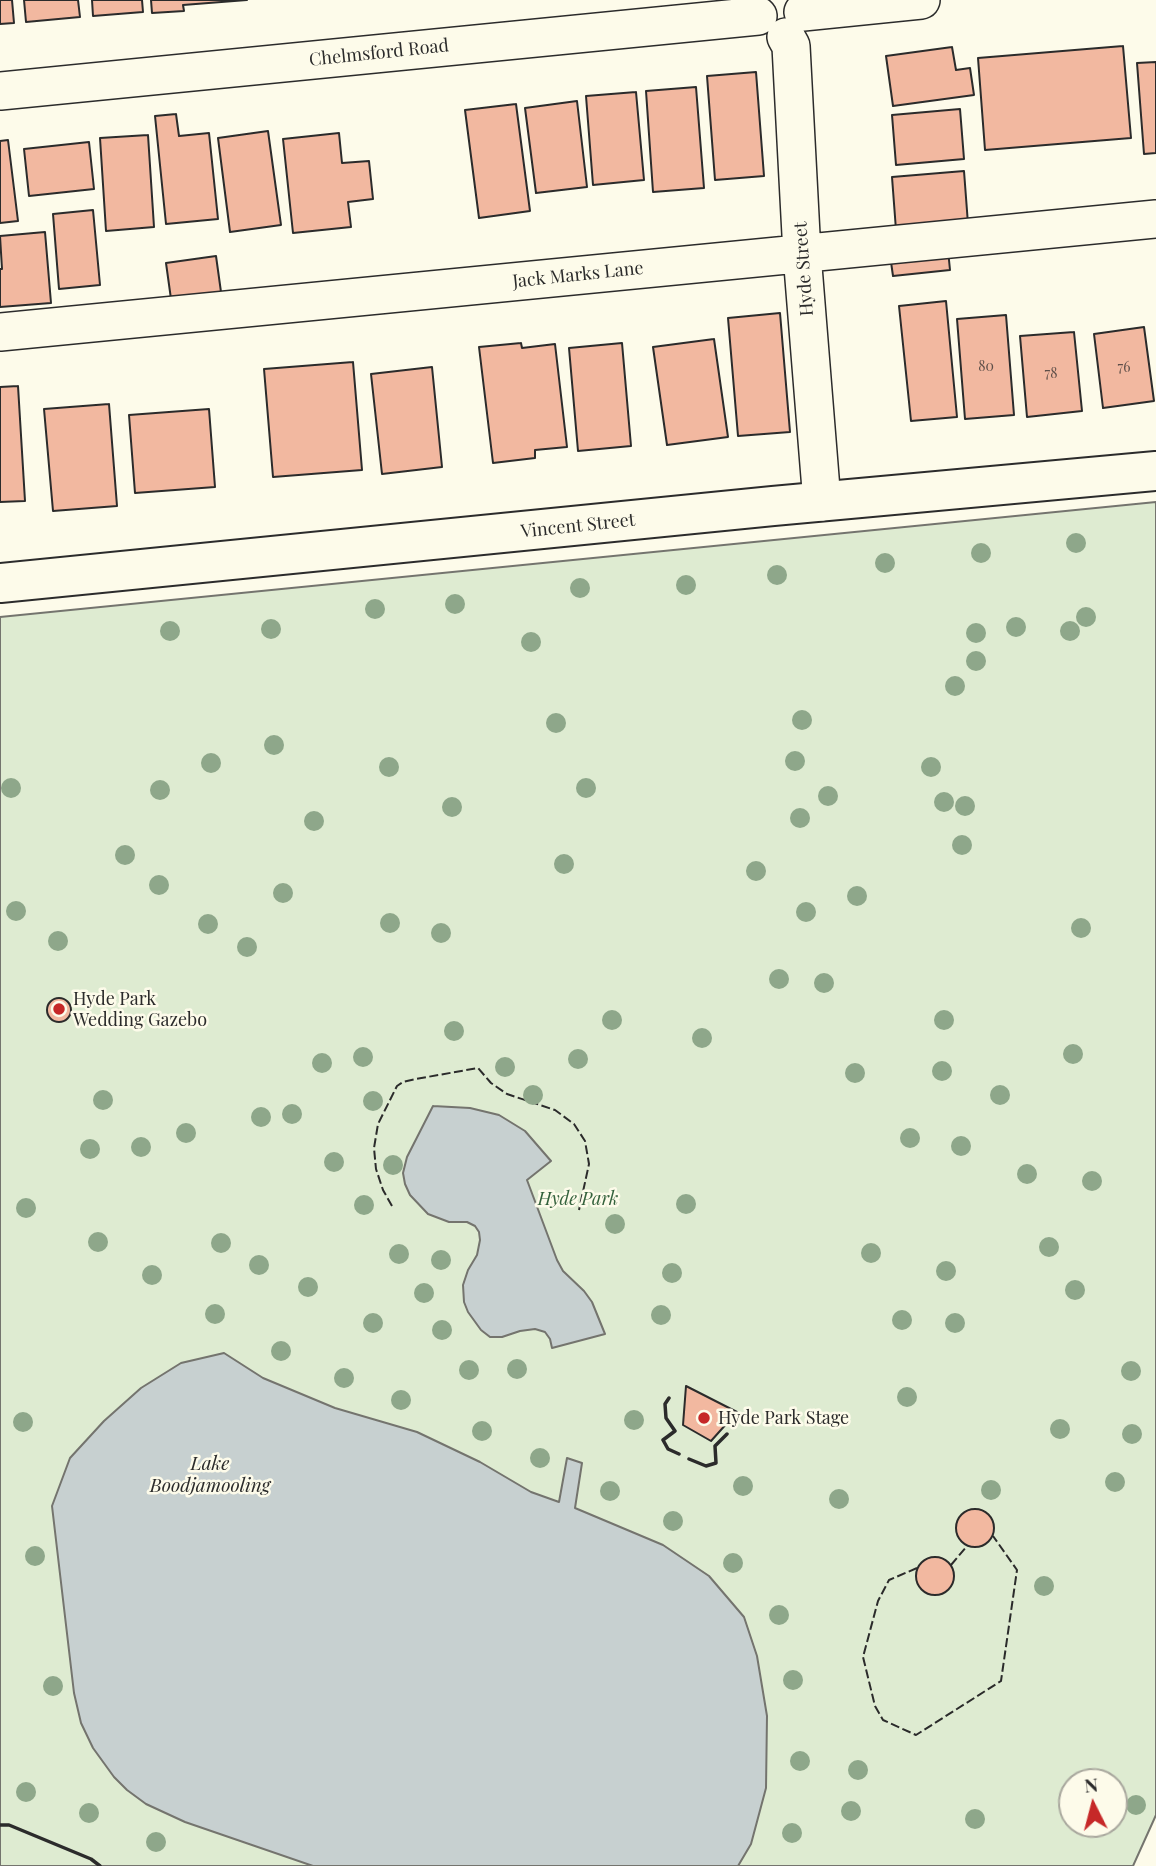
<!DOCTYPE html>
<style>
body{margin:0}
#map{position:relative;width:1156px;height:1866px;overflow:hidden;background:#fdfbea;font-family:"Playfair Display",serif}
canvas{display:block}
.north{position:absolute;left:1058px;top:1768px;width:70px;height:70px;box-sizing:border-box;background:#fdfbea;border:2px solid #a9a89e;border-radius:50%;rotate:354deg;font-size:19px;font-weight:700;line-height:28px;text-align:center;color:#2b2b2b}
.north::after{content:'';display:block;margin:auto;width:24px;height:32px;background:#c62828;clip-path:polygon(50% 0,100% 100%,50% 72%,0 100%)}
</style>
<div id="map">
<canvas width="1156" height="1866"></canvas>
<div class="north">N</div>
</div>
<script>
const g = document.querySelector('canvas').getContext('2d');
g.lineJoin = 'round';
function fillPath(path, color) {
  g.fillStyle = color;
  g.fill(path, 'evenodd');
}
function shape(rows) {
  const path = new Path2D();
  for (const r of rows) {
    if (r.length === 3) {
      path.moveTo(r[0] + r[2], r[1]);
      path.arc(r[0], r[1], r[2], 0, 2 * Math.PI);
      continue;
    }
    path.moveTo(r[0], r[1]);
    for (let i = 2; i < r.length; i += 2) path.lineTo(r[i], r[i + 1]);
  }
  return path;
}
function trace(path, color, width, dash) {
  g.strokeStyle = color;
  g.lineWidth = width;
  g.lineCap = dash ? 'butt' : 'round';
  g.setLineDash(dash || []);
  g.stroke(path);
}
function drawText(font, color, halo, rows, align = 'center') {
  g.font = font + ' "Playfair Display",serif';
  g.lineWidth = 5;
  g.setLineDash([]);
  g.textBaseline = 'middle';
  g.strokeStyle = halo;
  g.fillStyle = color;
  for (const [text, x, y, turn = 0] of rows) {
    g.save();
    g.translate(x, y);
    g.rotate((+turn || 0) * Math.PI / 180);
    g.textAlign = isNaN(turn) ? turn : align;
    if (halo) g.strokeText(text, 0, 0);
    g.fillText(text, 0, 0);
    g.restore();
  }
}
const green = shape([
 [1156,502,1156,1815,1133,1866,0,1866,0,617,1156,502],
 [1072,1782,1114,1782,1114,1824,1072,1824,1072,1782]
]);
fillPath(green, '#deebd1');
trace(green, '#74746e', 2);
const water = shape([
 [433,1106,470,1108,499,1115,525,1131,551,1161,527,1180,557,1260,563,1271,584,1291,592,1302,605,1334,552,1348,550,1339,545,1332,535,1329,520,1331,502,1337,490,1337,481,1330,468,1312,464,1302,463,1285,468,1270,477,1255,480,1240,479,1232,475,1226,467,1222,449,1222,428,1214,410,1195,405,1184,403,1173,407,1157,433,1106],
 [224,1353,263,1378,335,1408,417,1432,480,1462,531,1492,559,1502,567,1458,582,1463,575,1508,663,1545,709,1576,744,1617,757,1656,767,1716,766,1788,751,1844,738,1866,313,1866,185,1822,146,1804,127,1790,114,1777,93,1748,81,1723,74,1693,52,1506,70,1458,104,1421,141,1388,181,1363,224,1353]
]);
fillPath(water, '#c7d0d0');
trace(water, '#74746e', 2);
const building = shape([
 [0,0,12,0,14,23,0,24,0,0],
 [24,0,78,0,80,17,26,22,24,0],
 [92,0,142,0,143,12,93,16,92,0],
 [151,0,247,0,183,5,184,11,152,13,151,0],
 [1123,46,1131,138,985,150,978,58,1123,46],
 [952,47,956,70,970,68,974,95,893,106,886,56,952,47],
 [1156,62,1156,153,1144,154,1137,63,1156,62],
 [756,72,764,176,715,180,707,76,756,72],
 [696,87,704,188,653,192,646,91,696,87],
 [636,92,644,180,593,185,586,96,636,92],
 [577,101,587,187,536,193,525,108,577,101],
 [516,104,530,211,479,218,465,110,516,104],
 [960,109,964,159,896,165,892,115,960,109],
 [176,114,179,136,209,133,218,219,166,224,155,116,176,114],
 [268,131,281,225,230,232,218,138,268,131],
 [339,133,342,163,369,161,373,199,348,202,351,227,293,233,283,139,339,133],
 [148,135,154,227,106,231,100,138,148,135],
 [8,140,18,221,0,223,0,141,8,140],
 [89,142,94,189,29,196,24,149,89,142],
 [964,171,968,224,896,230,892,177,964,171],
 [93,210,100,285,59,289,53,214,93,210],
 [45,232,51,303,0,307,0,269,2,269,0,236,45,232],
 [948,250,950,270,893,276,890,255,948,250],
 [216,256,221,292,171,299,166,263,216,256],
 [946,301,957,417,911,421,899,306,946,301],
 [780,313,790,432,738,436,728,318,780,313],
 [1006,315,1014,415,965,419,957,319,1006,315],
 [1144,327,1154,401,1103,408,1094,334,1144,327],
 [1074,332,1082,411,1027,417,1020,336,1074,332],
 [714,339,728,437,667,445,653,347,714,339],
 [521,343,522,348,555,344,567,447,535,450,535,458,493,463,479,347,521,343],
 [622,343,631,446,578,451,569,348,622,343],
 [353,362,362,470,273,477,264,369,353,362],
 [432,367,442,467,382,474,371,374,432,367],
 [18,386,25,501,0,502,0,387,18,386],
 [109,404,117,506,53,511,44,409,109,404],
 [209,409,215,487,135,493,129,415,209,409],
 [59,1010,12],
 [686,1386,737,1412,711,1441,683,1425,686,1386],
 [975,1528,19],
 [935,1576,19]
]);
fillPath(building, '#f2b8a0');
trace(building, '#2b2b2b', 2);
const minor = shape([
 [803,12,921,0],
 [786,37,791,46,802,254,822,502],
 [0,91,758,16],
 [0,332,1156,219]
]);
const major = shape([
 [0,583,773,506,1156,471]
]);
trace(minor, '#2b2b2b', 40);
trace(major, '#2b2b2b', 42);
trace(minor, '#fdfbea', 37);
trace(major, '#fdfbea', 38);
trace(shape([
 [392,1206,383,1190,376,1169,374,1148,378,1124,397,1086,403,1082,416,1079,478,1068,491,1083,507,1094,555,1110,574,1124,585,1141,589,1164,579,1210],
 [951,1565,967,1546],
 [917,1568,889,1580,878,1601,863,1657,875,1706,883,1720,916,1735,1001,1681,1017,1570,993,1536]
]), '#2b2b2b', 2, [9, 3.5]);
trace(shape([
 [669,1398,665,1404,666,1418,675,1431,663,1440,668,1449,679,1454],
 [689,1459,706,1466,716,1463,715,1446,727,1434],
 [0,1825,9,1825,91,1859,100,1866]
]), '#2b2b2b', 3.5);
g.fillStyle = '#8ea78a';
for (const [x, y] of [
 [1076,543],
 [981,553],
 [885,563],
 [777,575],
 [686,585],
 [580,588],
 [455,604],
 [375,609],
 [1086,617],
 [1016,627],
 [271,629],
 [170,631],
 [1070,631],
 [976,633],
 [531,642],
 [976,661],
 [955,686],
 [802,720],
 [556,723],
 [274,745],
 [795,761],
 [211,763],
 [389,767],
 [931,767],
 [11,788],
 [586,788],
 [160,790],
 [828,796],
 [944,802],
 [965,806],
 [452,807],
 [800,818],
 [314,821],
 [962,845],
 [125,855],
 [564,864],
 [756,871],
 [159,885],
 [283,893],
 [857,896],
 [16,911],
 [806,912],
 [390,923],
 [208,924],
 [1081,928],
 [441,933],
 [58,941],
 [247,947],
 [779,979],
 [824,983],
 [612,1020],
 [944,1020],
 [454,1031],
 [702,1038],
 [1073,1054],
 [363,1057],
 [578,1059],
 [322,1063],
 [505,1067],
 [942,1071],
 [855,1073],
 [533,1095],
 [1000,1095],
 [103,1100],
 [373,1101],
 [292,1114],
 [261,1117],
 [186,1133],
 [910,1138],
 [961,1146],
 [141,1147],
 [90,1149],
 [334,1162],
 [393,1165],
 [1027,1174],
 [1092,1181],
 [686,1204],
 [364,1205],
 [26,1208],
 [615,1224],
 [98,1242],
 [221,1243],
 [1049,1247],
 [871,1253],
 [399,1254],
 [441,1260],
 [259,1265],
 [946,1271],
 [672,1273],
 [152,1275],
 [308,1287],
 [1075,1290],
 [424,1293],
 [215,1314],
 [661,1315],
 [902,1320],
 [373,1323],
 [955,1323],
 [442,1330],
 [281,1351],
 [517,1369],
 [469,1370],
 [1131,1371],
 [344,1378],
 [907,1397],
 [401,1400],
 [634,1420],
 [23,1422],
 [1060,1429],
 [482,1431],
 [1132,1434],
 [540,1458],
 [1115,1482],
 [743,1486],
 [991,1490],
 [610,1491],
 [839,1499],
 [673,1521],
 [35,1556],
 [733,1563],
 [1044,1586],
 [779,1615],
 [793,1680],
 [53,1686],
 [800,1761],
 [858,1770],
 [26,1792],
 [1136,1805],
 [851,1811],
 [89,1813],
 [975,1819],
 [792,1833],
 [156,1842]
]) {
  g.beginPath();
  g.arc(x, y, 10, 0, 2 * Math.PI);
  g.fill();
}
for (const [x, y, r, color] of [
 [59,1009,7,"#c62828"],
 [704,1418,7,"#c62828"]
]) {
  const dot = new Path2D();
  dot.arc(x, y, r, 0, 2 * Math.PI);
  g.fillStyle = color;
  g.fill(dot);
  trace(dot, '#fdfbea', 2.5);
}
drawText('14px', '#5d4e48', null, [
 ["80",986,367],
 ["76",1124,368],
 ["78",1051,374]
]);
drawText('18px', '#2b2b2b', '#fdfbea', [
 ["Chelmsford Road",379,53,-6],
 ["Hyde Street",804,269,-94],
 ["Jack Marks Lane",578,275,-6],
 ["Vincent Street",578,526,-6]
]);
drawText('18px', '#2b2b2b', '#fdfbea', [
 ["Hyde Park",73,999],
 ["Wedding Gazebo",73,1020],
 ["Hyde Park Stage",718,1418]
], 'left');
drawText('italic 18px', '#34623c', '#fdfbea', [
 ["Hyde Park",578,1199]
]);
drawText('italic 19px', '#2b2b2b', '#fdfbea', [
 ["Lake",210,1464],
 ["Boodjamooling",210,1486]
]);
</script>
